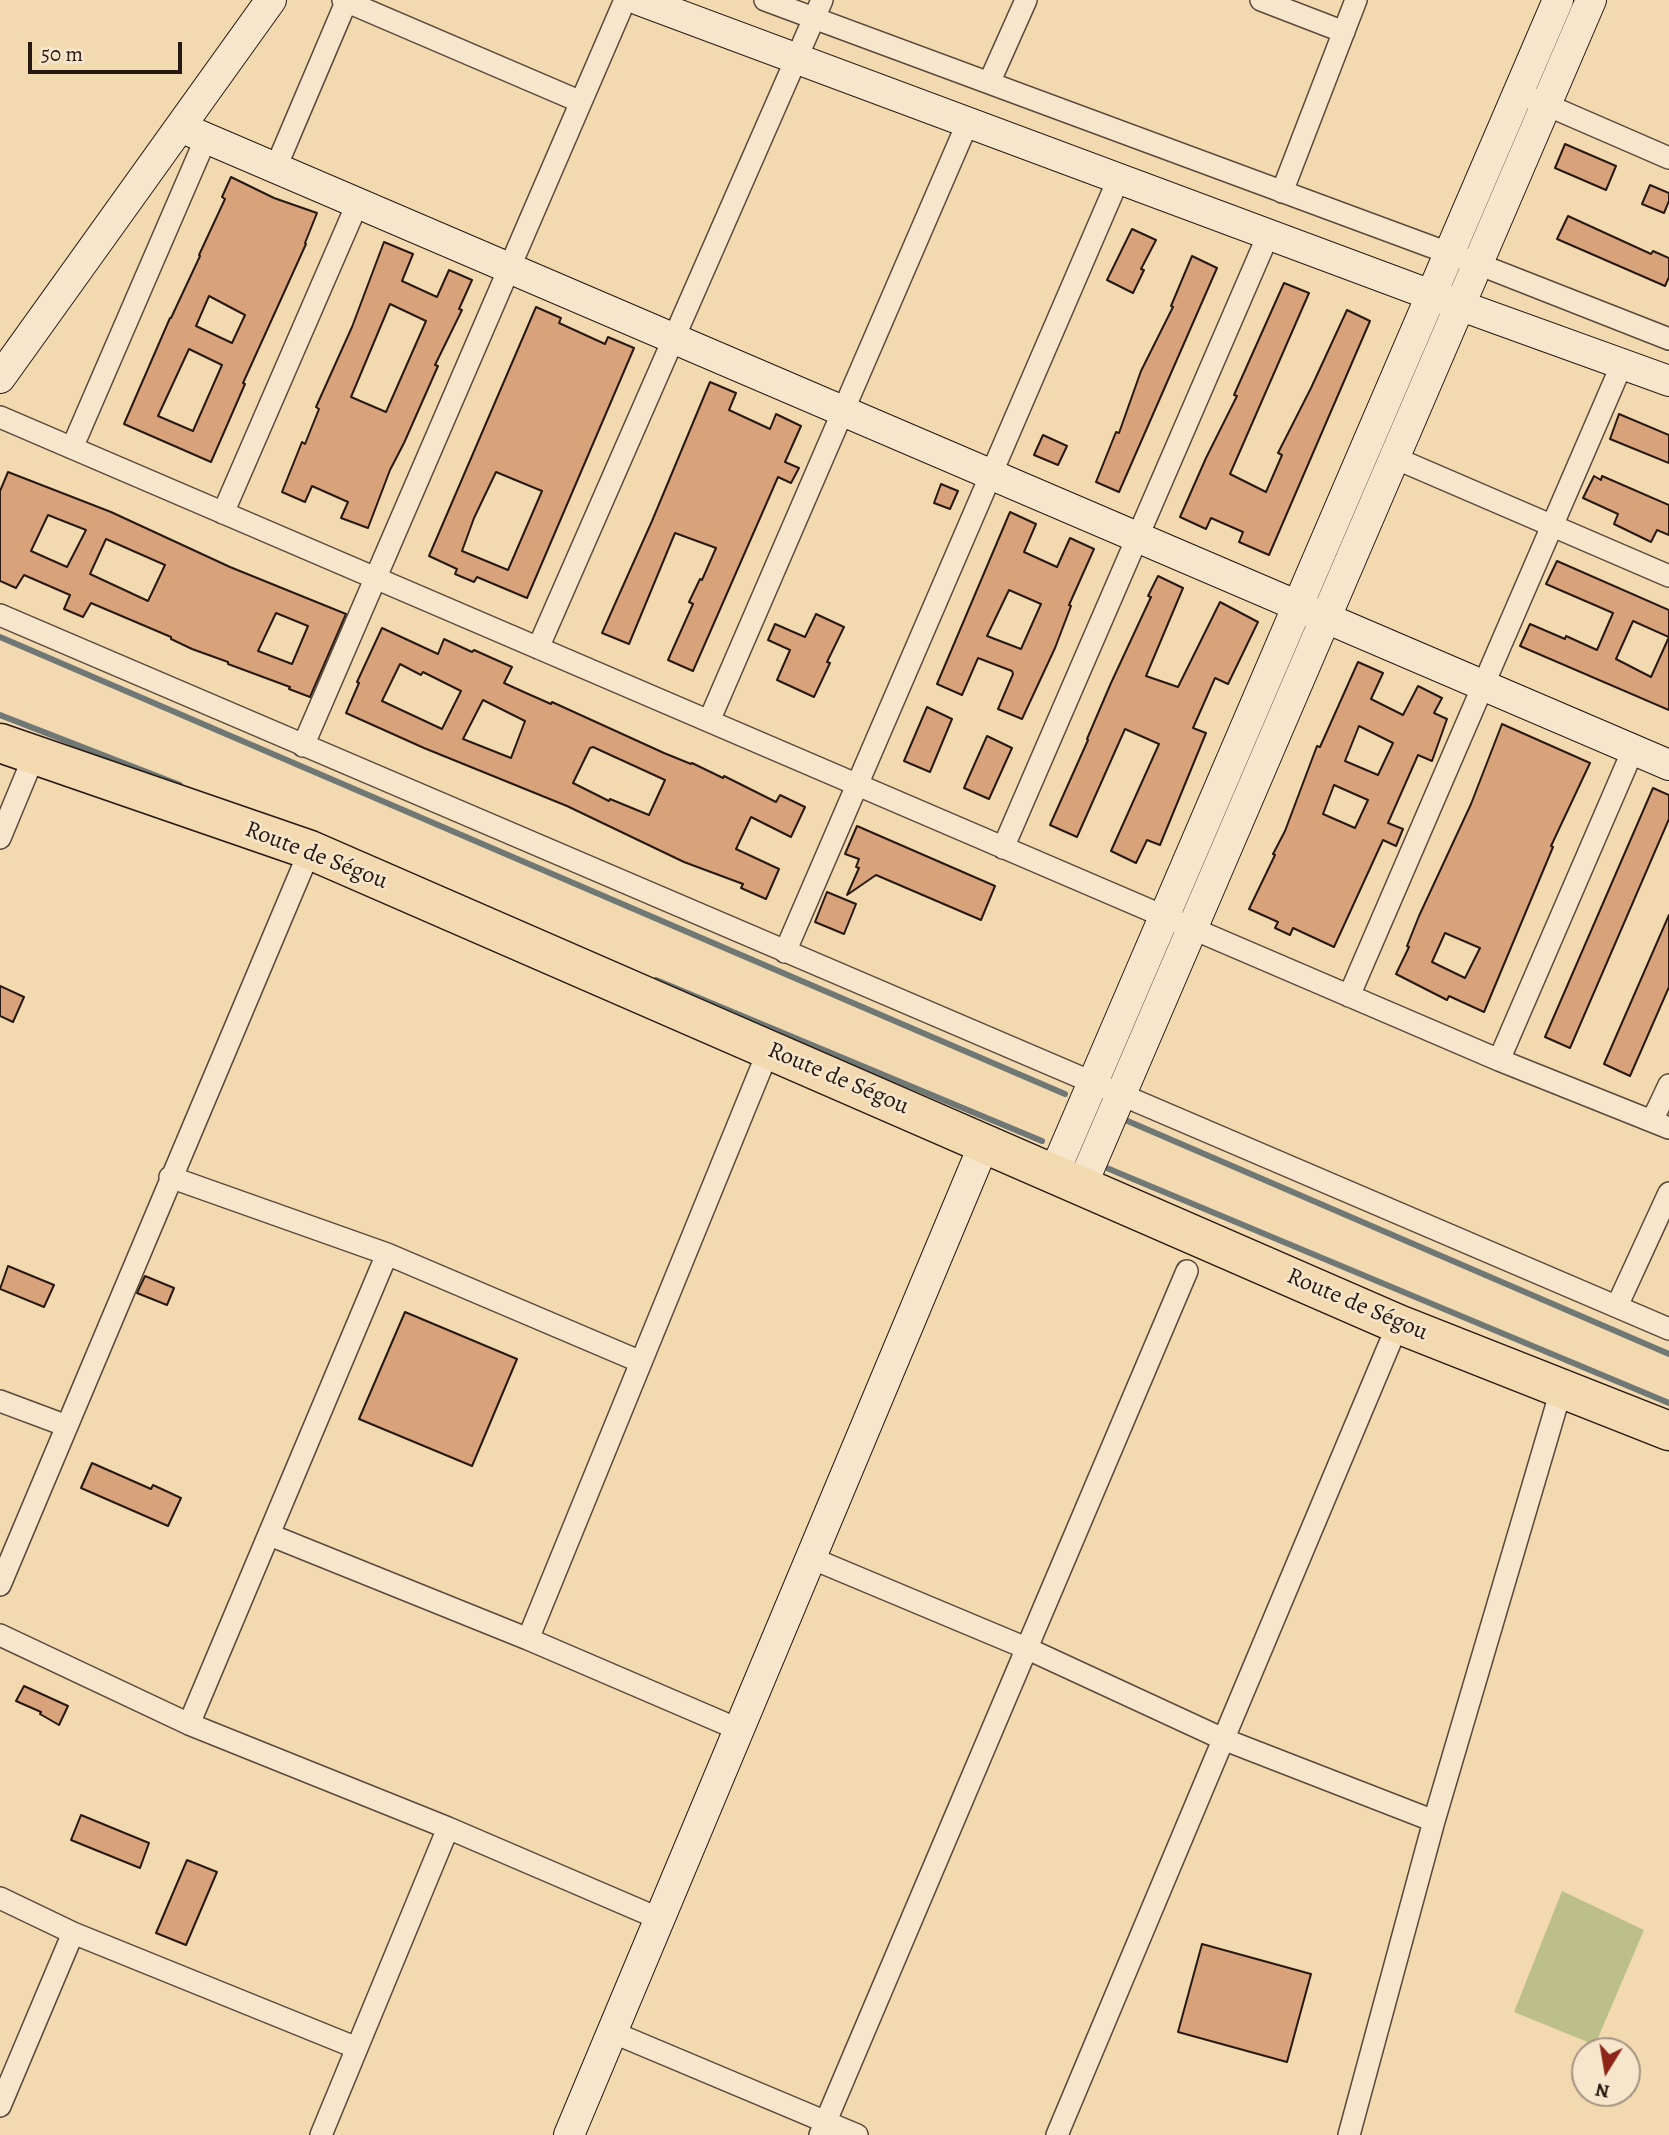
<!DOCTYPE html>
<meta charset="utf-8">
<style>
body{margin:0}
#map{position:relative;width:1669px;height:2135px;overflow:hidden;background:#f2d9b0;font-family:Alegreya,serif}
canvas{display:block}
.north{position:absolute;left:1571px;top:2037px;width:70px;height:70px;box-sizing:border-box;background:#f7e6cc;border:2px solid #a49482;border-radius:50%;rotate:191deg;font-size:19px;font-weight:700;line-height:28px;text-align:center;color:#271912}
.north::after{content:'';display:block;margin:auto;width:24px;height:32px;background:#8f2418;clip-path:polygon(50% 0,100% 100%,50% 72%,0 100%)}
.scale{position:absolute;left:28px;top:42px;width:154px;height:32px;box-sizing:border-box;border:4px solid #271912;border-top:0;padding-left:9px;font-size:21px;line-height:24px;white-space:nowrap;color:#271912;-webkit-text-stroke:5px #f7e6cc;paint-order:stroke}
</style>
<div id="map">
<canvas width="1669" height="2135"></canvas>
<div class="north">N</div>
<div class="scale">50 m</div>
</div>
<script>
const g = document.querySelector('canvas').getContext('2d');
g.lineJoin = 'round';
function fillPath(path, color) {
  g.fillStyle = color;
  g.fill(path, 'evenodd');
}
function shape(rows) {
  const path = new Path2D();
  for (const r of rows) {
    path.moveTo(r[0], r[1]);
    for (let i = 2; i < r.length; i += 2) path.lineTo(r[i], r[i + 1]);
  }
  return path;
}
function trace(path, color, width, dash) {
  g.strokeStyle = color;
  g.lineWidth = width;
  g.lineCap = dash ? 'butt' : 'round';
  g.setLineDash(dash || []);
  g.stroke(path);
}
function drawText(font, color, halo, rows, align = 'center') {
  g.font = font + ' Alegreya,serif';
  g.lineWidth = 5;
  g.setLineDash([]);
  g.textBaseline = 'middle';
  g.strokeStyle = halo;
  g.fillStyle = color;
  for (const [text, x, y, turn = 0] of rows) {
    g.save();
    g.translate(x, y);
    g.rotate((+turn || 0) * Math.PI / 180);
    g.textAlign = isNaN(turn) ? turn : align;
    if (halo) g.strokeText(text, 0, 0);
    g.fillText(text, 0, 0);
    g.restore();
  }
}
fillPath(shape([
 [1562,1891,1644,1930,1595,2045,1514,2012]
]), '#bcbf8a');
trace(shape([
 [0,637,1065,1094],
 [0,715,180,785],
 [656,980,1042,1141],
 [1123,1119,1669,1354],
 [1102,1166,1669,1403]
]), '#707876', 6);
const building = shape([
 [1565,144,1616,166,1606,190,1555,168,1565,144],
 [231,177,274,198,317,213,305,243,306,244,243,383,245,384,211,462,124,424,170,318,171,318,200,256,199,255,225,199,222,197,231,177],
 [209,296,245,315,232,343,196,326,209,296],
 [189,349,222,365,193,431,158,416,189,349],
 [1650,185,1669,193,1669,201,1664,213,1642,204,1650,185],
 [1568,216,1651,254,1653,251,1669,258,1669,277,1665,286,1557,239,1568,216],
 [1132,229,1156,240,1141,269,1144,270,1133,293,1107,280,1132,229],
 [384,242,413,254,402,281,437,297,449,270,472,280,459,309,462,310,435,365,438,366,404,443,390,470,368,528,341,518,348,502,312,486,305,502,282,492,302,442,305,444,319,409,316,407,352,327,384,242],
 [390,304,426,321,386,412,351,397,390,304],
 [1192,256,1217,268,1119,492,1096,482,1116,432,1119,433,1141,371,1173,307,1171,306,1192,256],
 [1284,283,1309,293,1230,474,1266,492,1282,455,1278,453,1311,388,1347,310,1370,321,1269,555,1239,542,1243,532,1211,518,1206,529,1180,517,1206,458,1237,396,1234,395,1284,283],
 [536,307,561,318,559,323,605,344,608,337,634,348,527,598,477,577,474,582,455,574,457,569,429,556,536,307],
 [496,472,542,491,508,570,462,551,474,518,496,472],
 [710,382,736,393,729,410,770,429,776,414,801,426,785,462,799,468,791,483,778,477,693,671,668,660,693,604,689,602,700,579,702,580,716,548,675,533,629,644,602,633,652,521,710,382],
 [1619,414,1669,435,1669,463,1610,439,1619,414],
 [1043,435,1067,446,1058,465,1034,455,1043,435],
 [8,472,111,512,230,567,346,614,310,697,289,689,290,687,228,664,228,662,192,649,171,639,171,637,91,603,83,617,64,609,70,595,24,575,16,588,0,581,0,491,8,472],
 [48,515,86,530,67,567,31,551,48,515],
 [106,539,165,565,148,601,90,574,106,539],
 [276,613,308,626,292,664,258,651,276,613],
 [1594,476,1601,480,1602,476,1669,505,1669,535,1657,530,1651,542,1614,524,1618,514,1583,498,1594,476],
 [941,484,958,491,950,509,934,503,941,484],
 [1010,512,1036,524,1024,552,1057,567,1070,538,1094,549,1069,605,1071,606,1055,648,1022,719,998,709,1013,674,1012,671,978,658,962,695,937,684,1010,512],
 [1009,590,1041,604,1021,649,987,636,1009,590],
 [1557,561,1669,610,1669,710,1520,646,1530,624,1565,639,1566,636,1597,650,1613,613,1546,584,1557,561],
 [1633,621,1669,637,1651,677,1616,659,1633,621],
 [1158,576,1183,588,1146,676,1178,687,1220,602,1258,622,1228,684,1215,678,1193,728,1206,733,1160,845,1147,840,1136,863,1111,851,1159,744,1125,729,1077,837,1050,825,1088,740,1087,739,1111,683,1151,597,1148,596,1158,576],
 [816,614,844,627,827,662,830,663,814,697,777,680,790,650,768,640,775,624,805,637,816,614],
 [382,628,438,654,444,639,472,652,474,650,512,667,504,683,526,693,551,704,552,702,664,753,691,764,692,763,723,778,724,776,776,802,780,795,805,807,791,837,751,817,736,849,779,869,766,899,741,888,743,884,684,862,567,806,424,748,346,713,359,683,357,682,382,628],
 [400,664,421,675,423,672,461,691,442,729,382,701,400,664],
 [483,700,525,721,511,758,463,739,483,700],
 [593,747,665,780,649,815,610,799,609,801,573,783,590,748,593,747],
 [1358,662,1383,673,1371,699,1403,715,1418,686,1442,698,1434,713,1447,719,1432,761,1418,755,1388,823,1403,829,1396,846,1383,840,1334,947,1293,928,1290,935,1275,928,1278,922,1249,909,1275,855,1273,854,1285,831,1317,746,1320,747,1358,662],
 [1359,726,1393,743,1378,775,1345,761,1359,726],
 [1334,785,1368,800,1355,828,1323,814,1334,785],
 [927,707,952,719,930,772,904,761,927,707],
 [1502,724,1590,763,1551,846,1553,847,1484,1012,1449,996,1447,1000,1396,974,1409,947,1407,946,1419,916,1471,804,1502,724],
 [1445,933,1480,948,1465,978,1432,962,1445,933],
 [987,736,1012,748,989,799,964,788,987,736],
 [1653,788,1669,795,1669,819,1570,1048,1545,1037,1653,788],
 [857,826,995,886,981,920,876,875,847,895,859,868,856,867,859,859,845,854,857,826],
 [827,892,856,904,844,934,815,922,827,892],
 [1669,915,1669,987,1630,1076,1604,1064,1669,915],
 [0,986,24,997,13,1022,0,1016,0,986],
 [8,1266,54,1285,44,1307,0,1289,8,1266],
 [145,1276,174,1288,167,1305,137,1293,145,1276],
 [405,1312,517,1359,472,1466,359,1419,405,1312],
 [92,1463,151,1489,153,1485,181,1498,168,1526,81,1488,92,1463],
 [24,1686,68,1706,59,1725,40,1714,41,1712,16,1701,24,1686],
 [81,1815,149,1843,140,1868,71,1840,81,1815],
 [187,1860,217,1872,186,1945,156,1933,187,1860],
 [1202,1944,1311,1974,1287,2062,1178,2032,1202,1944]
]);
fillPath(building, '#d8a27b');
trace(building, '#271912', 2);
const street = shape([
 [343,0,581,102],
 [765,0,1478,264,1669,339],
 [1261,0,1344,32],
 [989,83,1026,0],
 [1533,99,1669,158],
 [276,167,347,0],
 [1282,192,1356,0],
 [0,417,1499,1060,1669,1128],
 [72,448,206,138],
 [1395,458,1669,576],
 [223,513,358,202],
 [0,615,1669,1329],
 [538,648,822,0],
 [709,721,968,122],
 [303,746,625,0],
 [0,838,34,756],
 [1003,848,1269,233],
 [785,952,1118,180],
 [1349,996,1622,364],
 [1499,1060,1633,750],
 [1652,1121,1669,1085],
 [170,1177,387,1254,641,1362],
 [1617,1306,1669,1193],
 [0,1401,67,1426],
 [270,1535,528,1639,740,1730],
 [811,1558,1026,1648,1223,1739,1434,1821],
 [0,1585,310,850],
 [0,1635,189,1724,448,1828,660,1919],
 [528,1639,769,1049],
 [189,1724,387,1254],
 [0,1898,73,1933,357,2048],
 [612,2032,857,2135],
 [0,2106,73,1933],
 [321,2135,448,1828],
 [820,2135,1187,1271],
 [1057,2135,1398,1324],
 [1349,2135,1434,1821,1562,1387]
]);
const secondary = shape([
 [639,0,1431,295,1669,381],
 [180,127,1669,765],
 [0,378,271,0],
 [1054,1173,1558,0],
 [1082,1185,1591,0],
 [569,2135,985,1142]
]);
const highway = shape([
 [0,743,310,850,1398,1324,1669,1431]
]);
trace(street, '#5a493a', 24);
trace(secondary, '#271912', 32);
trace(highway, '#271912', 41);
trace(street, '#f7e6cc', 21);
trace(secondary, '#f7e6cc', 30);
trace(highway, '#f2d9b0', 38);
drawText('24px', '#271912', '#f7e6cc', [
 ["Route de Ségou",316,856,21],
 ["Route de Ségou",838,1079,23],
 ["Route de Ségou",1357,1305,23]
]);
</script>
